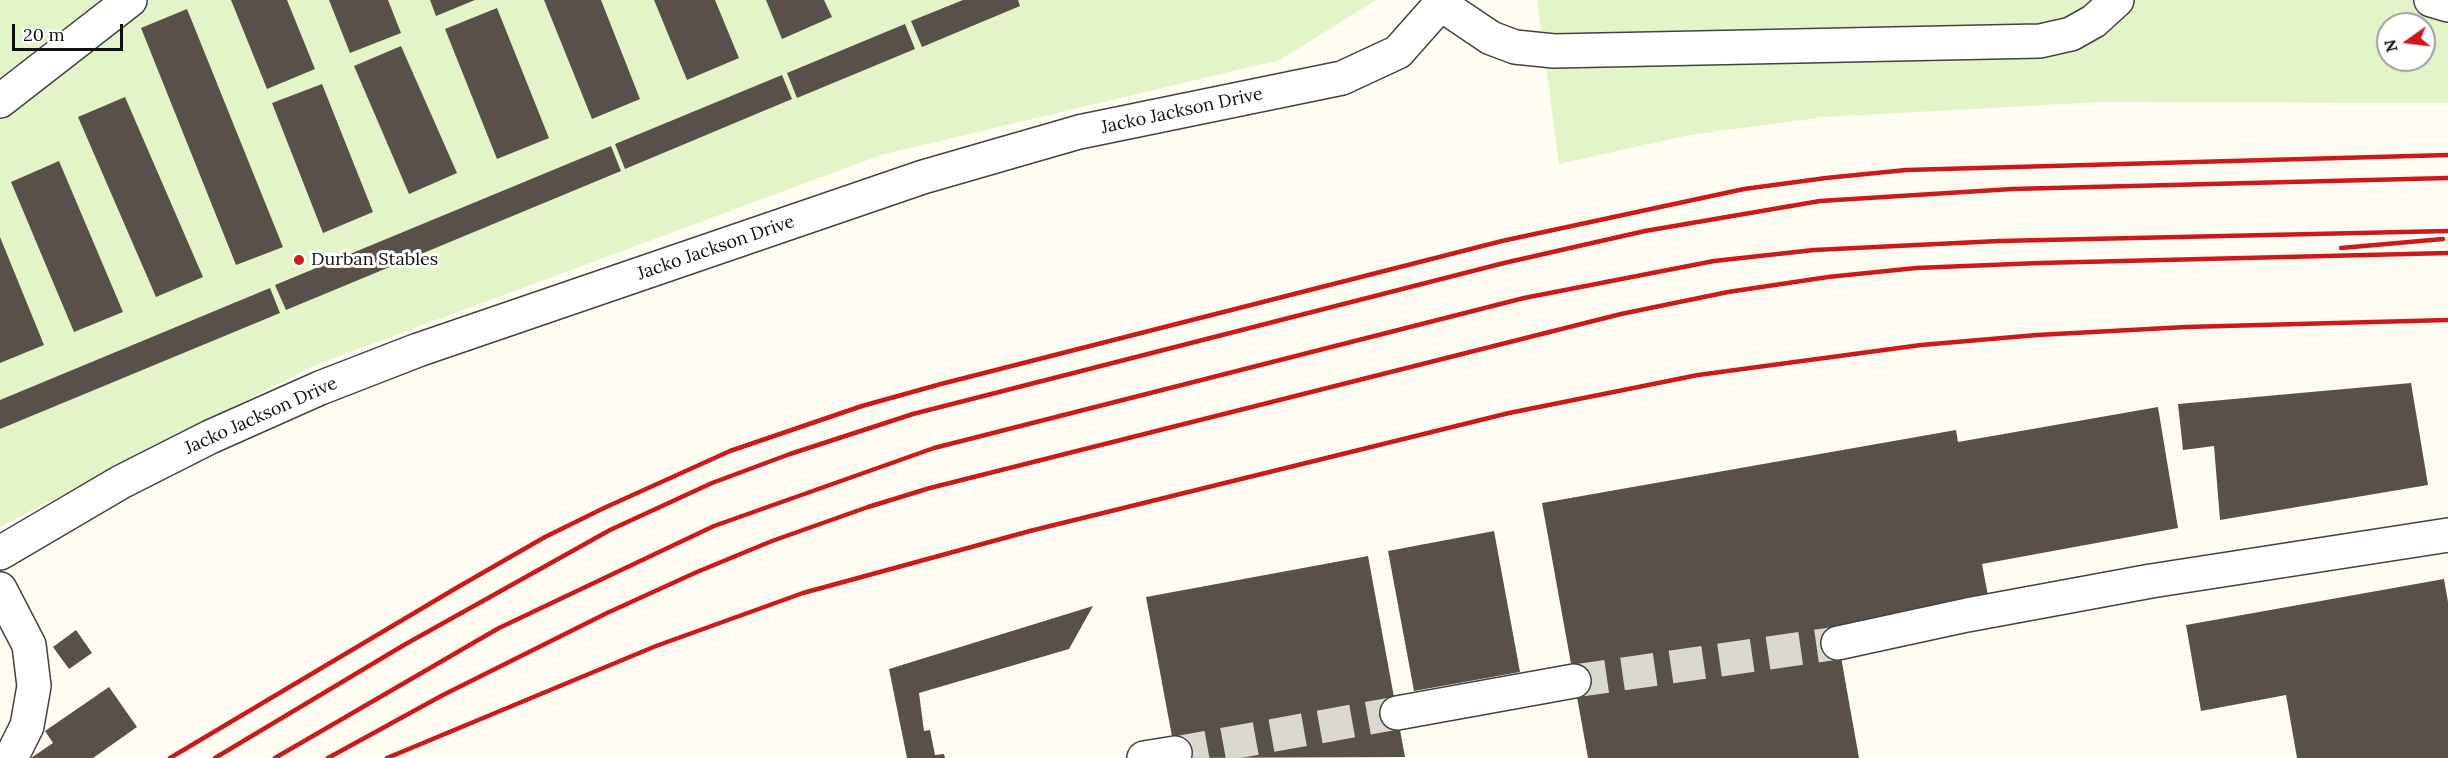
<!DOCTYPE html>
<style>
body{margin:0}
#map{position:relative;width:2448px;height:758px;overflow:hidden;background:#fffdf1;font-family:Lora,serif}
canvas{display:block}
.north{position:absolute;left:2376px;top:12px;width:60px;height:60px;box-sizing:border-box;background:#fff;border:2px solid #9f9f9f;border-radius:50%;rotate:256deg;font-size:16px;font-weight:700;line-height:24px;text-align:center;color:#0f0f0f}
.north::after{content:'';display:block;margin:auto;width:21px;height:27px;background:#cd191c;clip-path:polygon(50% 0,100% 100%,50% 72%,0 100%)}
.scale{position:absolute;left:12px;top:24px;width:111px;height:27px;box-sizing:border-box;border:3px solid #0f0f0f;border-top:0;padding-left:8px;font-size:18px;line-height:21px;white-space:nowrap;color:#0f0f0f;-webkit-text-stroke:4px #fff;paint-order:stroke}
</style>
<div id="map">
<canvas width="2448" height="758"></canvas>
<div class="north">N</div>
<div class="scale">20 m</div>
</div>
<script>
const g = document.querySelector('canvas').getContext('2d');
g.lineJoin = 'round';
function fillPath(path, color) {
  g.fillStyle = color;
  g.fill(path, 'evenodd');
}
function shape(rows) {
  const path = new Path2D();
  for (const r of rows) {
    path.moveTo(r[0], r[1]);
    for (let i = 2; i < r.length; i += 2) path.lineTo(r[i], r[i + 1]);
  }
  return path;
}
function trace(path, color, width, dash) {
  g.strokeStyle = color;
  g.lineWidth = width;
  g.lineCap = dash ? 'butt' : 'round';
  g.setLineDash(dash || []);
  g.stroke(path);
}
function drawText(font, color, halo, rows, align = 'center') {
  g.font = font + ' Lora,serif';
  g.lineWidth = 6;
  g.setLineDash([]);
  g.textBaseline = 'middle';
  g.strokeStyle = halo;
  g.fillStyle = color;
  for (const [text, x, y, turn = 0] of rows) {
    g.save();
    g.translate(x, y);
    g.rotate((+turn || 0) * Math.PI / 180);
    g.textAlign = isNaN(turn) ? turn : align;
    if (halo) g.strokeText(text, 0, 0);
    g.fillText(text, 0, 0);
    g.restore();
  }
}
fillPath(shape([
 [0,0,1376,0,1280,60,881,155,315,365,0,527],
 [1537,0,2448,0,2448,103,2102,102,1825,117,1690,135,1559,164],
 [2388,24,2424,24,2424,60,2388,60]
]), '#e4f4c9');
fillPath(shape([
 [231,0,287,0,315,69,267,89],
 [329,0,388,0,401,33,350,53],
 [430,0,475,0,436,16],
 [544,0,601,0,640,99,592,119],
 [654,0,715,0,739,58,687,80],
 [766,0,824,0,832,17,782,39],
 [963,0,1018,0,1020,6,922,47,911,21],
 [497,8,549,138,497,159,445,29],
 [187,9,283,247,236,265,141,28],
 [905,24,915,49,797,98,787,73],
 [401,46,457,173,409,194,354,66],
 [782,75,792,99,625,169,615,144],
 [322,84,373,212,323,233,272,103],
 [125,97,203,277,156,297,78,117],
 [611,146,621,171,286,310,275,285],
 [59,161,123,312,74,332,11,182],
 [0,237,44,345,0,363],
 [270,288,280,313,0,429,0,400],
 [2411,383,2428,485,2220,520,2214,446,2183,450,2178,404],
 [2158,407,2178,528,1982,564,1989,601,1836,629,1859,758,1588,758,1542,503,1956,430,1958,442],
 [1494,531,1520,672,1414,691,1388,551],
 [1368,556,1405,757,1176,758,1146,597],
 [2444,579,2448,602,2448,758,2297,758,2286,695,2201,711,2186,625],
 [1093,606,1069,649,919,693,924,731,930,730,935,755,944,754,945,758,907,758,889,669],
 [76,630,92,653,69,669,53,647],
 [109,687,137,727,93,758,31,758,53,743,45,731]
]), '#59504a');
trace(shape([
 [1574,681,1838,643],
 [1175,753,1397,713]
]), '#dbd9cf', 33, [33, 16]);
const minor = shape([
 [2431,0,2448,5],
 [1442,5,1491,38,1515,47,1554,51,2040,41,2071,34,2094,21,2117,0],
 [0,101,130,0],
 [0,553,121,482,210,437,320,388,418,350,923,177,1079,132,1342,78,1398,52,1444,0],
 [0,589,29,645,34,686,27,726,11,758],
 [1838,643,1967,615,2151,581,2448,535],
 [1397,713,1574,681],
 [1144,758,1175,753]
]);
trace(minor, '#424242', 36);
trace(minor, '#fff', 33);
trace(shape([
 [2341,248,2443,239],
 [170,758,458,587,545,537,604,508,730,451,862,406,941,384,1502,241,1744,189,1826,178,1906,170,2448,155],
 [215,758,404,645,610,530,712,483,790,454,913,414,1504,263,1645,231,1820,201,2012,189,2448,178],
 [275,758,499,628,714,526,934,448,1524,298,1714,261,1814,250,1999,241,2448,231],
 [328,758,443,695,607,613,697,572,772,541,868,507,930,488,1621,314,1728,292,1828,277,1916,268,2040,263,2448,253],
 [387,758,656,646,803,593,1030,531,1509,413,1698,375,1921,345,2037,335,2186,327,2448,320]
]), '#cd191c', 4.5);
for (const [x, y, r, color] of [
 [299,260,6,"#cd191c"]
]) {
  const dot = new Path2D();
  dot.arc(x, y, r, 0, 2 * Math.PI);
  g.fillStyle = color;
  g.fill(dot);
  trace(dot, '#fff', 2);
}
drawText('18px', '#0f0f0f', '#fff', [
 ["Jacko Jackson Drive",1182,111,-12],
 ["Jacko Jackson Drive",716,248,-19],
 ["Jacko Jackson Drive",261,416,-24]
]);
drawText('18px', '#0f0f0f', '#fff', [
 ["Durban Stables",311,260]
], 'left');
</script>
